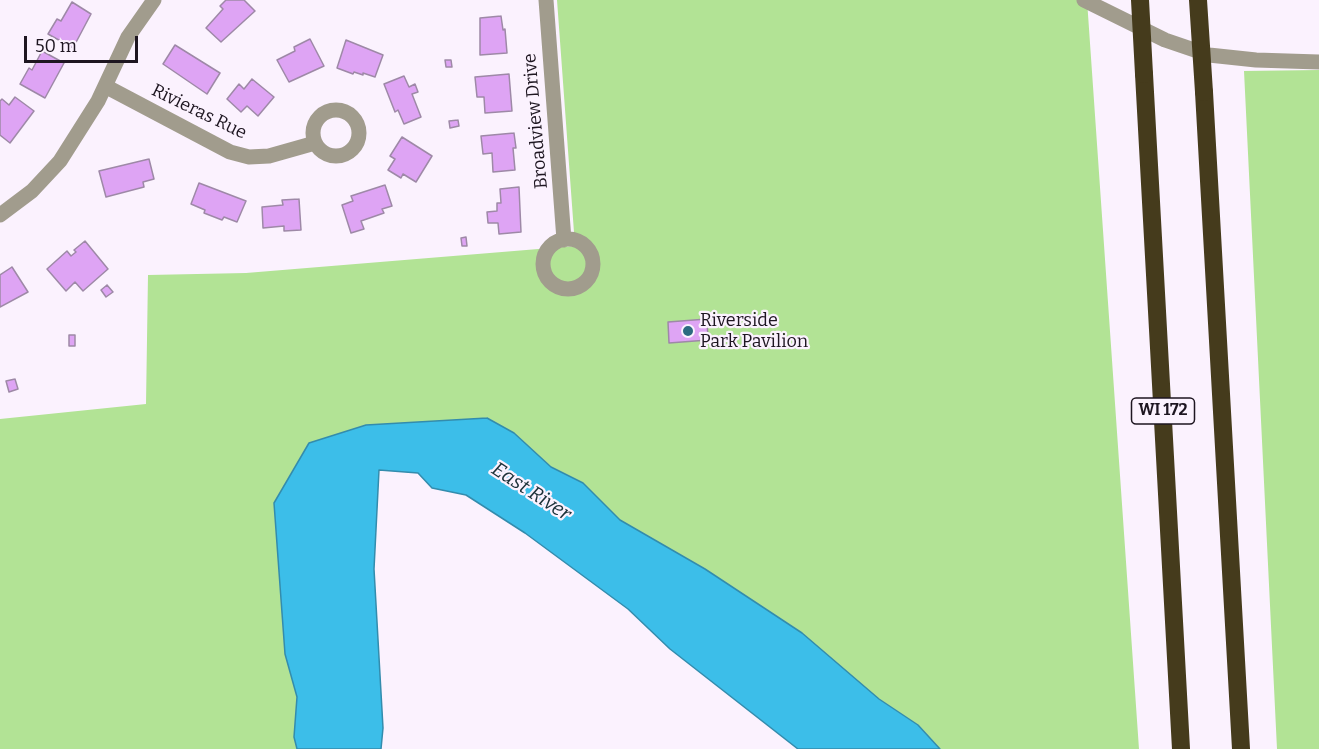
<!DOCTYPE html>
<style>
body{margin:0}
#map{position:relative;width:1319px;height:749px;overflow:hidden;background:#fbf2fe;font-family:Bitter,serif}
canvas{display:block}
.scale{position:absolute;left:24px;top:36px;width:114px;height:27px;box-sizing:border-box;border:3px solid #1e1621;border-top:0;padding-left:8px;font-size:18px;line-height:21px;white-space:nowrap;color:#1e1621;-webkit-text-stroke:4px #fbf2fe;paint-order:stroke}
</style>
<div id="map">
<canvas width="1319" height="749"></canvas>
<div class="scale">50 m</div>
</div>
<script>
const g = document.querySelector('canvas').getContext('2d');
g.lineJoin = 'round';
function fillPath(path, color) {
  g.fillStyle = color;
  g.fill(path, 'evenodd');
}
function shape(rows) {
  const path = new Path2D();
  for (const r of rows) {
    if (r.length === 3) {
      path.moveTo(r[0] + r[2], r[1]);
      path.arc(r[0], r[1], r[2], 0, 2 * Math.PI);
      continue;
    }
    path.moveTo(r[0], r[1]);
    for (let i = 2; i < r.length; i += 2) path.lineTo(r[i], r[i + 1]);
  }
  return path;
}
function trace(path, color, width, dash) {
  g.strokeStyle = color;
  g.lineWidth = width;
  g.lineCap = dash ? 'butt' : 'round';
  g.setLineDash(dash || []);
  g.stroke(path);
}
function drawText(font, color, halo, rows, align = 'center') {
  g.font = font + ' Bitter,serif';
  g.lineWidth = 4.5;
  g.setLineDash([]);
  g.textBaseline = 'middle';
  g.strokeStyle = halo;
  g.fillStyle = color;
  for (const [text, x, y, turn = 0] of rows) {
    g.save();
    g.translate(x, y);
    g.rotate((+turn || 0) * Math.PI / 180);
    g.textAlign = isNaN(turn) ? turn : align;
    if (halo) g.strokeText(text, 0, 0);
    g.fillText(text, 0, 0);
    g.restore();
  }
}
fillPath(shape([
 [557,0,1087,0,1139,749,940,749,918,725,879,699,705,569,620,520,583,483,551,467,514,433,486,418,440,422,309,443,274,503,285,654,297,697,294,737,297,749,0,749,0,419,146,404,148,275,246,273,575,246],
 [1319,70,1319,749,1277,749,1244,71]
]), '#b2e395');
const water = shape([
 [487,418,514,433,551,467,583,483,620,520,705,569,802,633,879,699,918,725,940,749,798,749,670,649,628,609,525,533,466,495,432,488,418,473,379,470,374,569,383,728,381,749,297,749,294,737,297,697,285,654,274,503,309,443,366,425,487,418]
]);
fillPath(water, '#3cbee9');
trace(water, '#338cad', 1.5);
const building = shape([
 [226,0,244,0,255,11,221,42,206,28,223,9,220,6,226,0],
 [72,2,91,14,73,48,48,34,57,19,61,21,72,2],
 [501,16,503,30,505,29,507,53,480,55,480,18,501,16],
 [310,39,324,66,289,82,277,60,295,51,294,47,310,39],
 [346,40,383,55,375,77,363,73,363,75,354,72,353,74,337,68,346,40],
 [175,45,220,73,207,94,163,64,175,45],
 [42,51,64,63,45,98,20,84,29,68,32,70,42,51],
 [445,60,451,60,452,67,446,67,445,60],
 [509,74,512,111,485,113,484,97,477,97,475,77,509,74],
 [404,76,409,87,415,84,418,92,412,94,421,117,404,124,398,110,395,112,384,84,404,76],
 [252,79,274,97,258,116,247,106,241,112,227,99,239,84,244,89,252,79],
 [15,97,34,111,10,143,0,135,0,101,2,99,9,105,15,97],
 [458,120,459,126,450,128,449,121,458,120],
 [514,133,516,148,513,148,515,170,493,172,492,153,483,154,481,136,514,133],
 [402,137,432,156,416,182,403,174,401,178,388,170,395,159,390,156,402,137],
 [149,159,154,179,143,182,144,187,106,197,99,171,149,159],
 [199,183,246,201,237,222,224,217,222,220,204,213,205,210,191,204,199,183],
 [385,185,392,206,382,209,384,213,361,221,364,229,351,233,342,205,353,201,351,196,385,185],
 [519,187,521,232,499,234,498,223,488,223,487,212,497,211,497,203,501,203,500,189,519,187],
 [299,199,301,230,284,231,284,226,263,228,262,207,283,205,282,200,299,199],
 [466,237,467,246,462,246,461,238,466,237],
 [85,241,108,269,83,291,75,282,66,291,47,269,67,251,71,256,76,252,74,250,85,241],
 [12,267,28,292,0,307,0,275,12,267],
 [107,285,113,292,106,297,101,290,107,285],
 [707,319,708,340,669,343,668,322,707,319],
 [69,335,75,335,75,346,69,346,69,335],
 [15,379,18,389,9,392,6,381,15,379]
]);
fillPath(building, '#dea4f4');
trace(building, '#9e89a7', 1.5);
trace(shape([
 [546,0,564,240],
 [1084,0,1165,40,1209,55,1256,60,1319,62],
 [105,86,230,152,249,157,269,156,315,143],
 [336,133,23],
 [0,215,32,191,60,161,98,101,128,37,154,0],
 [568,264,25]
]), '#a19c8d', 15);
trace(shape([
 [1144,74,1181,749],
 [1204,92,1241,749]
]), '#453b1c', 18);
trace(shape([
 [1140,0,1144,74],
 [1198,0,1204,92]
]), '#453b1c', 18);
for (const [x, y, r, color] of [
 [688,331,6,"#2d6b81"]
]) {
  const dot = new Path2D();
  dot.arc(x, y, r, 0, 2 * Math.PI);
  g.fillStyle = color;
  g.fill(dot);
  trace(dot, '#fbf2fe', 2);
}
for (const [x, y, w] of [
 [1163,411,63]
]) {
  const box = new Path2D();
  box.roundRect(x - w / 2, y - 13, w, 26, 4.5);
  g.fillStyle = '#fbf2fe';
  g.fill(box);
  trace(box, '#1e1621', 1.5);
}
drawText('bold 16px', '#1e1621', null, [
 ["WI 172",1163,411]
]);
drawText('18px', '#1e1621', '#fbf2fe', [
 ["Rivieras Rue",199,112,26],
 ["Broadview Drive",536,121,-95]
]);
drawText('18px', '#1e1621', '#fbf2fe', [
 ["Riverside",700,321],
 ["Park Pavilion",700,342]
], 'left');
drawText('italic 20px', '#1c3139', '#fbf2fe', [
 ["East River",531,492,33]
]);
</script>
